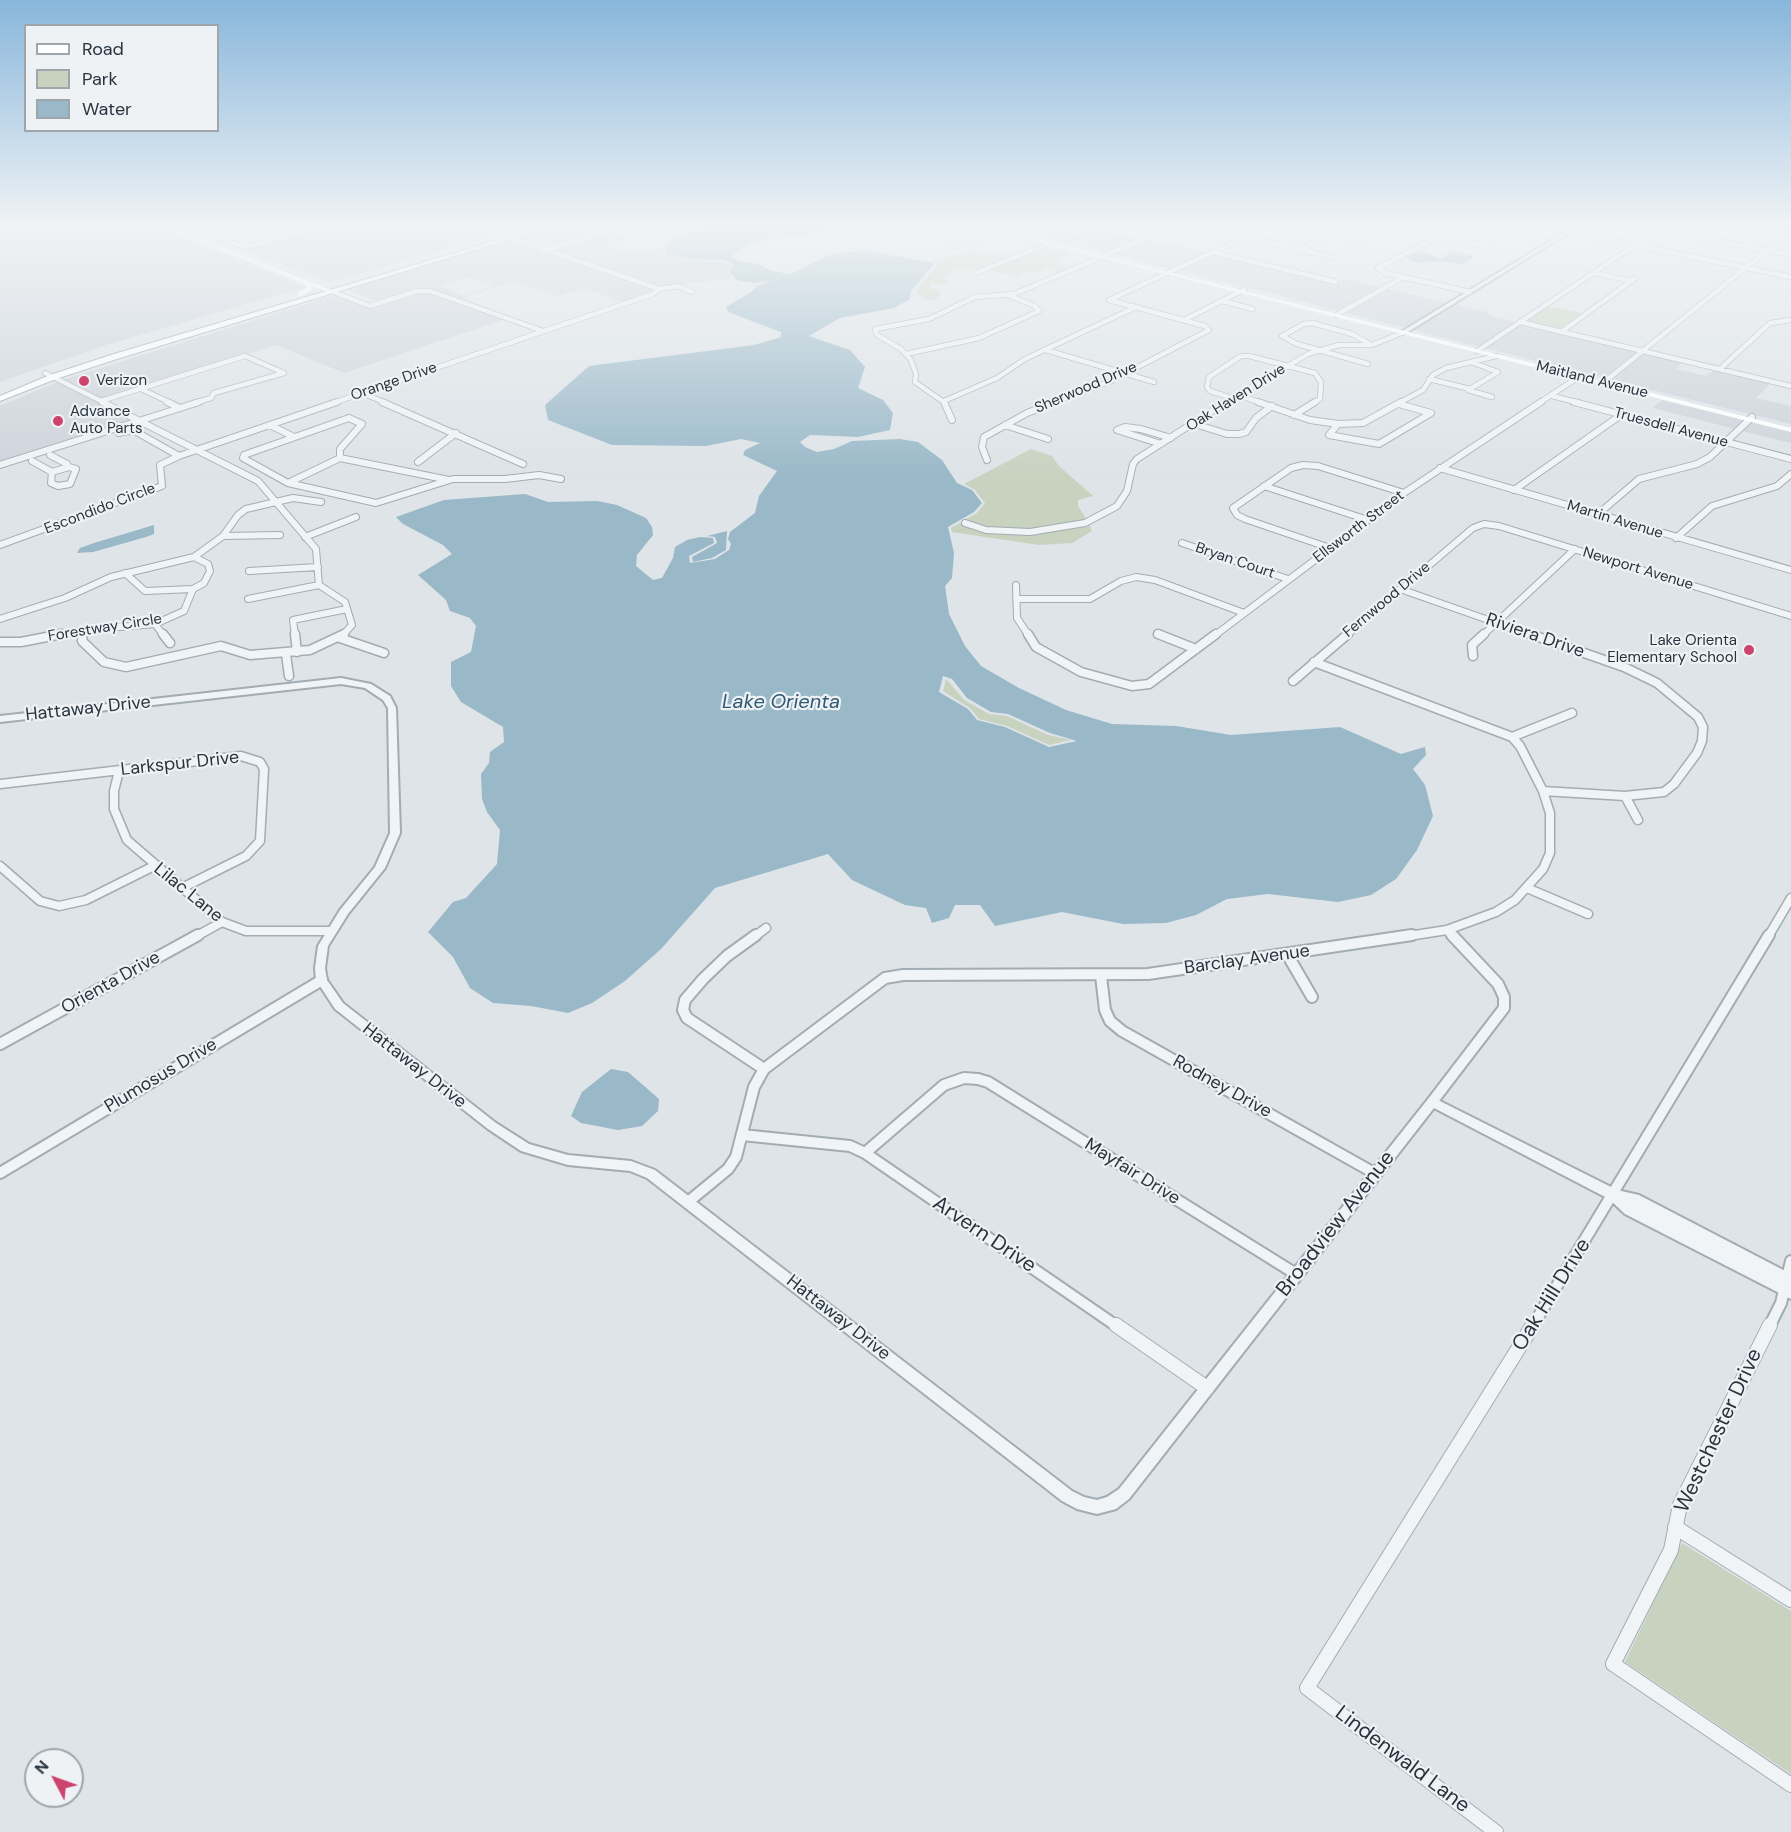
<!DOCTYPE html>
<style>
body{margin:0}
#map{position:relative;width:1791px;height:1832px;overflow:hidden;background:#dee4e8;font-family:"DM Sans",sans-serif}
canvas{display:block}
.legend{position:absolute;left:24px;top:24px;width:195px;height:108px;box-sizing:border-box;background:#eef2f5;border:2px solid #9ea6ac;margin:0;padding:8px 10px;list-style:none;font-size:18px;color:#27343f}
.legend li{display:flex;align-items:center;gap:12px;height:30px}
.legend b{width:30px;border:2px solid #9ea6ac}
.north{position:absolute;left:24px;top:1748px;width:60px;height:60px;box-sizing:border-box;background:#eef2f5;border:2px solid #9ea6ac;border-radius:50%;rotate:311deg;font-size:16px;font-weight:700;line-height:24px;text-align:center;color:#27343f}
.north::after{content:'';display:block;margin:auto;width:21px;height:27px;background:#ce426e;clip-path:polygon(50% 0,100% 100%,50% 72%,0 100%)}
</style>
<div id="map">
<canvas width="1791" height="1832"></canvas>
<ul class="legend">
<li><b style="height:8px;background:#fff"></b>Road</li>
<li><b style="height:16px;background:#c7d2bf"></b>Park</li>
<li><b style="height:16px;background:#99b8c8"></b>Water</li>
</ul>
<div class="north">N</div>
</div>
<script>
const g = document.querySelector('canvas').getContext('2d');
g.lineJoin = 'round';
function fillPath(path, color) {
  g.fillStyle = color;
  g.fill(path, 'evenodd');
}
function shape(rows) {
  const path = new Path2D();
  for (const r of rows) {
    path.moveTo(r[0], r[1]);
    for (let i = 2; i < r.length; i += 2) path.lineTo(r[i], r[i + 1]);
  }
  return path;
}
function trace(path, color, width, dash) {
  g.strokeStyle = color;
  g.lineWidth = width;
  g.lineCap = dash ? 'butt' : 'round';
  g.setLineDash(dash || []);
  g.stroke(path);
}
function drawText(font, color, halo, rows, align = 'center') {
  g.font = font + ' "DM Sans",sans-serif';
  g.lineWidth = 4.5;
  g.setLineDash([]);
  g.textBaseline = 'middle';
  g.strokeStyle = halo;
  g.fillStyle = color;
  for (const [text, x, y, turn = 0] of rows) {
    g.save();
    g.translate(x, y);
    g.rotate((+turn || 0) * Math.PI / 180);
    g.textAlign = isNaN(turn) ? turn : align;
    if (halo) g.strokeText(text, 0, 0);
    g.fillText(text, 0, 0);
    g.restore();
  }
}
fillPath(shape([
 [0,224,151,224,305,287,103,346,0,382],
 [341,224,432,224,479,239,435,224,534,224,331,282,243,250],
 [563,224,628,224,543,250,511,239],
 [994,224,1092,224,1055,239],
 [1092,228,1106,232,1141,239,1109,253,1060,240],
 [611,231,629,237,607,247,622,251,663,248,665,254,684,259,724,262,732,265,727,271,732,278,660,287,547,251],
 [507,240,656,289,622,303,584,288,557,296,514,282,462,298,511,317,509,318,432,290,378,302,348,290],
 [468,277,494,286,463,295,439,286],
 [1146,240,1173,245,1208,253,1172,269,1113,254],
 [1212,254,1337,283,1346,279,1382,287,1340,311,1177,270],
 [1387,289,1448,303,1407,328,1345,313],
 [424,291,505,319,344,373,276,345,102,400,62,380,328,297,342,296,369,307],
 [1454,304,1486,312,1491,316,1515,322,1479,347,1413,330],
 [1521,323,1638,352,1604,378,1485,348],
 [1644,353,1683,362,1676,369,1706,376,1714,370,1771,383,1756,398,1791,406,1791,424,1611,380],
 [57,382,134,421,0,463,0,406],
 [1662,400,1744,420,1735,429,1653,408],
 [1751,422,1791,432,1791,443,1742,431]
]), '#ccd3da');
fillPath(shape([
 [1046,248,1065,251,1067,254,1058,263,1070,269,1058,274,1053,269,1046,268,1043,271,1018,274,1019,277,988,269],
 [975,250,978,253,997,255,1022,253,980,270,953,267,950,274,943,278,948,284,932,283,929,286,942,293,935,301,924,299,917,293,919,286,935,268,937,263,932,261],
 [1547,306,1583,313,1560,328,1525,321],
 [1031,449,1052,456,1059,466,1093,496,1078,500,1078,506,1087,520,1029,531,988,528,964,520,977,513,985,503,975,490,964,484],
 [960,523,986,532,1030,534,1089,524,1092,531,1072,543,1039,545,952,532,951,528],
 [946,679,964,700,989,714,1007,716,1048,735,1071,740,1049,745,1007,726,979,719,970,708,943,691],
 [1682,1543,1791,1611,1791,1774,1625,1662]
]), '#c7d2bf');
fillPath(shape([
 [708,224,850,224,837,230,753,242,731,256,740,262,758,264,772,271,790,274,830,255,847,252,869,251,935,263,911,291,910,299,894,308,840,318,809,336,850,350,865,367,858,388,883,400,893,413,890,430,858,437,810,435,800,442,805,447,817,452,834,449,852,441,900,439,918,442,942,460,957,483,972,490,982,503,974,512,948,527,954,553,952,578,945,586,949,614,965,646,981,666,1019,688,1066,710,1112,724,1176,726,1231,735,1340,727,1401,754,1425,747,1426,755,1413,769,1425,785,1433,816,1417,850,1396,879,1371,895,1338,902,1268,894,1227,899,1196,915,1166,923,1123,924,1062,912,995,926,980,905,955,905,949,918,932,923,926,908,905,905,852,880,828,854,715,888,661,949,625,981,592,1003,568,1013,531,1006,493,1003,470,988,453,957,428,932,453,902,466,898,497,864,500,830,487,812,482,799,481,774,489,763,490,752,504,742,503,727,461,702,451,686,451,662,471,652,476,626,470,618,450,611,446,600,418,575,452,554,443,545,403,524,396,517,444,500,525,494,548,502,597,501,617,505,646,518,652,527,653,535,637,555,636,566,653,580,662,578,673,558,675,547,687,540,700,537,713,538,714,543,689,556,690,563,715,559,729,550,731,544,728,539,730,532,755,513,759,496,777,471,743,455,745,450,760,443,741,439,706,446,612,445,548,420,545,405,589,366,754,345,781,337,781,332,728,312,726,307,751,292,757,286,770,281,753,283,736,280,729,271,734,264,722,260,689,259,667,254,665,247,673,238],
 [943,676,952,679,967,698,991,712,1008,714,1050,733,1077,741,1049,747,1005,727,977,720,968,709,939,692],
 [1452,251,1475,256,1466,263,1458,264,1440,261,1417,263,1406,258,1413,254,1424,252,1441,259],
 [154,525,154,534,146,537,93,552,77,553,80,548,94,543],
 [727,531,726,550,712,558,693,562,692,557,717,543,715,537,707,536],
 [611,1069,628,1072,659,1099,658,1111,642,1126,618,1130,581,1123,571,1116,582,1092]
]), '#99b8c8');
const minorFar4 = shape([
 [462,224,465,228,477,232],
 [471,224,659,289],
 [1188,224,1333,257],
 [1631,224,1791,255],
 [1712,224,1789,237],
 [1568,231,1791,277],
 [211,232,219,238,244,247,337,224],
 [1332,234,1365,241],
 [190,236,244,224],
 [954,247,999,230],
 [1301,249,1350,225],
 [543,251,631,224],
 [1213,252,1336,282],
 [976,273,1097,224],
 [1594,273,1632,281],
 [333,292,370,306,417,291,430,291,543,331],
 [1470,292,1385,273,1378,268,1434,239,1452,239,1489,247],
 [1109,300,1274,224],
 [1222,301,1253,309],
 [1336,315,1404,277],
 [1184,320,1245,289],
 [1520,322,1791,386],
 [1561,332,1634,279],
 [1046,350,1154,382],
 [1477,351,1635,245],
 [906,354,979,338,1039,311,1035,306,1008,295],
 [1368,364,1297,344,1282,336,1304,324,1312,323,1352,334,1370,344],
 [1720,369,1770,323,1791,320],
 [45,373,105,403],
 [1429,379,1470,389,1498,372,1471,362],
 [1603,383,1785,236],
 [141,389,171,403],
 [1468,390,1492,397],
 [362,393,386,403],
 [1238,395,1262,403],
 [1552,396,1580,403],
 [1232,398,1210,391,1207,387,1209,377,1241,356,1249,356,1315,373,1321,382,1320,399,1313,403],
 [101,401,245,356,284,373,214,393,211,398,194,403],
 [944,401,997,378,1025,359,1136,307],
 [333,403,653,294,659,289,678,286,692,292],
 [945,403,915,382,916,374,911,360,901,349,877,335,875,329,929,319,975,297,1014,294,1180,224],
 [1052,403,1109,382,1209,330,1205,326,1109,300],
 [1224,403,1308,354,1339,345,1372,345,1404,332],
 [1399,403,1423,390,1433,375,1446,368,1496,356],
 [1539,403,1583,374]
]);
const minorFar3 = shape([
 [102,402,258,481,316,549,319,585,345,602,352,625,342,636],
 [167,402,180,408],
 [382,402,523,464],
 [944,402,952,420],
 [1258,402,1310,420,1338,424,1363,423,1401,402],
 [1574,402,1791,459],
 [1294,415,1315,402],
 [349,418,362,424,340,449,340,458,288,483,243,458,244,455,349,418],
 [1195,424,1227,434,1239,434,1246,432,1256,418,1272,406],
 [1338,424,1329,435,1379,444,1431,413,1399,404],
 [270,425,294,437],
 [1005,425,1048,439],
 [1161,444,1117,430,1125,427,1141,429,1171,438],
 [50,455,67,464],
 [179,456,337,402],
 [340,458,449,480],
 [987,460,982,447,984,437,1027,413,1056,402],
 [32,461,52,472],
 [418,462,456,433],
 [0,465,199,402],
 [69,467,76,469,70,484,58,486,51,483,52,472,69,467],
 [1440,468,1791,570],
 [288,483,376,503,453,479,505,479,539,475,561,479],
 [1264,486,1368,520],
 [1514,490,1621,415],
 [1597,515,1639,479,1697,464,1710,457,1752,417],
 [965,523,986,530,1030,532,1085,523,1117,506,1127,491,1133,464,1137,459,1226,402],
 [223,536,280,535],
 [305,537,356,517],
 [1676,538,1712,506,1777,486,1791,474],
 [1182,543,1288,579],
 [0,545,162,486,160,465,179,456,133,430,119,433],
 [1330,548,1245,519,1237,515,1233,508,1291,468,1303,465,1318,466,1404,493],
 [194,557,223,536,238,515,246,509,293,498,321,502],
 [249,571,318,567],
 [125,573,145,591,193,589],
 [1016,585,1017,618,1029,636],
 [1400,589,1534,636],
 [248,599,319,585],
 [1016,599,1090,599,1121,581,1136,577,1155,580,1244,613],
 [0,619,65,598,111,577,194,557,208,564,210,571,204,583,193,589,184,611,155,624,83,630,54,636],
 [155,624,164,636],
 [1158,634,1162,636],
 [82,636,83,630],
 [295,636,293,620,347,609],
 [1214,636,1404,493,1541,402],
 [1346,636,1473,528,1484,524,1499,526,1791,616],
 [1482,636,1575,549]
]);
const minorFar2 = shape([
 [83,634,82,641,104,662,126,667,221,646,250,655,310,650,344,634],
 [163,634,170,643],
 [295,634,297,652],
 [1028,634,1036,647,1081,672,1132,686,1149,684,1216,634],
 [1158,634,1196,649],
 [1530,634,1624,667,1657,683,1698,717,1703,727,1702,741,1697,753,1674,784,1664,792,1625,796,1543,791],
 [340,638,384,653],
 [0,642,21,642,62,634],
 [286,654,289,676],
 [1473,656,1472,645,1484,634],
 [1314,662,1512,737,1520,746,1543,791,1550,813,1550,853,1543,869,1515,900,1496,912,1447,930,1402,937],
 [1293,681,1348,634],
 [1512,737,1572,713],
 [119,771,114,791,114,809,127,840,222,922,246,931,330,931],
 [0,784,241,756,260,762,264,769,260,841,246,856,182,888],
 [1625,796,1638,820],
 [0,866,40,901,59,906,86,900,154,866],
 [1527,888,1588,914],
 [1447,930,1453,937],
 [195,937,222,922],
 [754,937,766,928],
 [1768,937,1791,898]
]);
const minorFar1 = shape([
 [756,935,727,956,703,979,685,1000,683,1010,687,1018,764,1069],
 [1287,954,1312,997],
 [1101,976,1105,1010,1110,1021,1122,1031,1376,1174],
 [0,1044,198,935],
 [1432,1102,1504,1008,1504,997,1498,984,1452,935],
 [742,1135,850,1146,865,1153,1118,1327],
 [865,1153,944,1085,964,1078,978,1079,988,1082,1296,1274],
 [0,1173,322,980],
 [688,1202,728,1169,736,1157,754,1087,764,1069,885,978,903,975,1148,974,1412,935],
 [1532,1327,1769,935],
 [1769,1327,1781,1303,1791,1261]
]);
const minor = shape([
 [1116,1325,1207,1388],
 [1770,1325,1680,1505,1671,1550,1613,1664,1791,1785],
 [1675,1527,1791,1600],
 [1496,1832,1307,1688,1533,1325]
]);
const tertiary = shape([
 [1578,224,1583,224,1406,333,1401,332,1578,224],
 [341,678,371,684,390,696,396,708,400,833,385,868,348,914,328,946,325,968,327,980,343,1003,496,1123,529,1144,568,1155,631,1161,655,1170,1072,1491,1084,1497,1097,1500,1107,1497,1119,1489,1428,1099,1432,1097,1617,1190,1639,1195,1791,1274,1791,1286,1632,1204,1791,1286,1791,1299,1625,1214,1609,1199,1434,1108,1129,1499,1116,1509,1097,1514,1077,1509,1062,1501,647,1178,630,1171,568,1165,521,1151,488,1129,335,1009,316,980,315,968,318,946,340,910,375,867,390,833,388,708,383,700,365,688,341,684,0,722,0,716,341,678]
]);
const primary = shape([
 [552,224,560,224,120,358,56,379,0,401,0,396,50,375,114,354,552,224]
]);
trace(minorFar4, '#a3acb2', 6);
trace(minorFar3, '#a3acb2', 8);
trace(minorFar2, '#a3acb2', 11);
trace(minorFar1, '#a3acb2', 14);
trace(minor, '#a3acb2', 16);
trace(tertiary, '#a3acb2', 4);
trace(primary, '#9daab4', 2);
trace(minorFar4, '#f1f4f6', 4.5);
trace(minorFar3, '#f1f4f6', 6);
trace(minorFar2, '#f1f4f6', 8);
trace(minorFar1, '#f1f4f6', 10);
trace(minor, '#f1f4f6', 14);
fillPath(tertiary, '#f1f4f6');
fillPath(shape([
 [154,224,161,224,336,292,331,293,312,286,312,290,301,296,297,296,297,294,307,288,304,283,154,224],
 [971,224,978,224,1791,428,1791,432,971,225,971,224]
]), '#fff');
fillPath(primary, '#fff');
const rail = shape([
 [1762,224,1791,228]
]);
trace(rail, '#788691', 3);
trace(rail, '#eef2f5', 1.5, [4.5]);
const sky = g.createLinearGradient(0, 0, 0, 480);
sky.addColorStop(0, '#88b6db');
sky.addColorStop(0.47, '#f0f3f5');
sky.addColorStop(1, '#f0f3f500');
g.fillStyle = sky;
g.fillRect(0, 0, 1791, 480);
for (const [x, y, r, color] of [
 [84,381,6,"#ce426e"],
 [58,421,6,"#ce426e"],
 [1749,650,6,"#ce426e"]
]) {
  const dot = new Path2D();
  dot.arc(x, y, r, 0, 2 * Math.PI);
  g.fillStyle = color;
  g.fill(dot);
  trace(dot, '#eef2f5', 2);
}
drawText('15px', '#27343f', '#eef2f5', [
 ["Maitland Avenue",1592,380,14],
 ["Orange Drive",394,382,-19],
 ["Sherwood Drive",1086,388,-23],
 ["Oak Haven Drive",1236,398,-32],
 ["Truesdell Avenue",1671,428,15],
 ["Escondido Circle",100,509,-21],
 ["Martin Avenue",1615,520,17],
 ["Ellsworth Street",1359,527,-37],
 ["Bryan Court",1235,561,19],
 ["Newport Avenue",1638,569,17],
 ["Fernwood Drive",1387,600,-40],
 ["Forestway Circle",105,628,-9]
]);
drawText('15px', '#27343f', '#eef2f5', [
 ["Verizon",96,381],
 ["Advance",70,412],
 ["Auto Parts",70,429],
 ["Lake Orienta",1737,641,"right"],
 ["Elementary School",1737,658,"right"]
], 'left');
drawText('18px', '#27343f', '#eef2f5', [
 ["Riviera Drive",1535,636,19],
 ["Hattaway Drive",88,709,-6],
 ["Larkspur Drive",180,764,-6],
 ["Lilac Lane",188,893,39],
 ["Barclay Avenue",1247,960,-8],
 ["Orienta Drive",111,983,-29],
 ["Hattaway Drive",414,1066,38],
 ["Plumosus Drive",161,1076,-31],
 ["Rodney Drive",1222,1087,29],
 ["Mayfair Drive",1132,1172,32],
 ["Hattaway Drive",838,1318,38]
]);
drawText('italic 20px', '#315973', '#eef2f5', [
 ["Lake Orienta",781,703]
]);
drawText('21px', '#27343f', '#eef2f5', [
 ["Broadview Avenue",1336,1224,-52],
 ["Arvern Drive",984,1235,34],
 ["Oak Hill Drive",1552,1295,-58],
 ["Westchester Drive",1719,1431,-65],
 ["Lindenwald Lane",1402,1760,37]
]);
</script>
